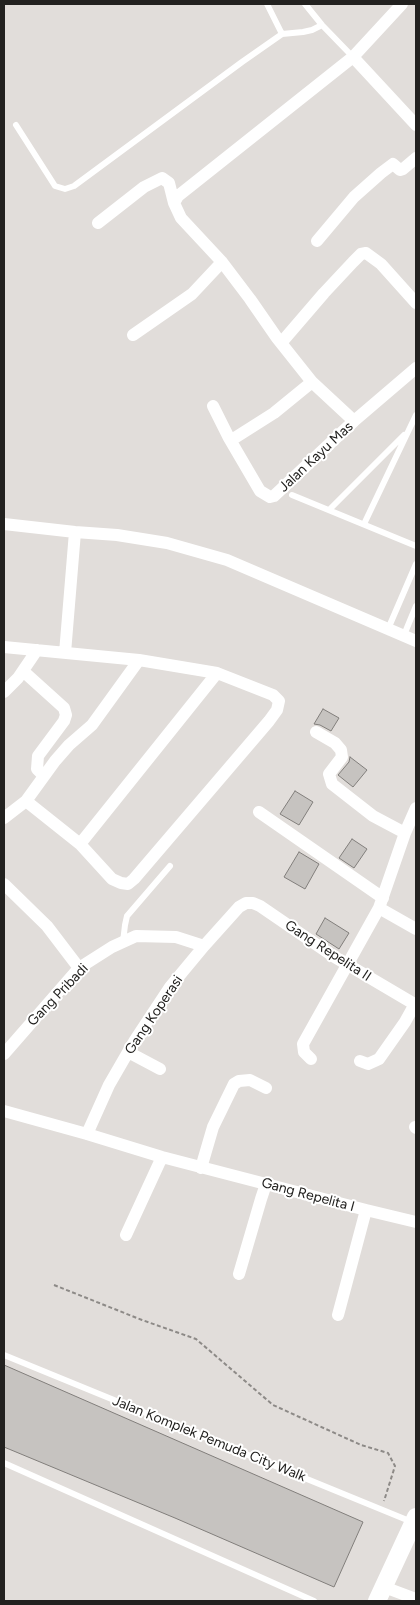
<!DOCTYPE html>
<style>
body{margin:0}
#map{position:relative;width:420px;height:1605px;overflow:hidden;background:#e1ddda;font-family:Figtree,sans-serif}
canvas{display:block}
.frame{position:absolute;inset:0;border:5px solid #22211f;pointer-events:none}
</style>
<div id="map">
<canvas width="420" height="1605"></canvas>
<div class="frame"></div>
</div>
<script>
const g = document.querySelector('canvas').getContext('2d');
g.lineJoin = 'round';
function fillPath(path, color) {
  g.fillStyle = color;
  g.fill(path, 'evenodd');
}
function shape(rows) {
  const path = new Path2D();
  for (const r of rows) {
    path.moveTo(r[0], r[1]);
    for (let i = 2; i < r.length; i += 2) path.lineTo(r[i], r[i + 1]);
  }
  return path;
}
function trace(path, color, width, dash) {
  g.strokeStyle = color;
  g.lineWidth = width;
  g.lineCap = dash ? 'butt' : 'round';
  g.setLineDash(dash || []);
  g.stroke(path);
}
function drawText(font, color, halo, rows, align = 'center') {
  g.font = font + ' Figtree,sans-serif';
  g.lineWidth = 4;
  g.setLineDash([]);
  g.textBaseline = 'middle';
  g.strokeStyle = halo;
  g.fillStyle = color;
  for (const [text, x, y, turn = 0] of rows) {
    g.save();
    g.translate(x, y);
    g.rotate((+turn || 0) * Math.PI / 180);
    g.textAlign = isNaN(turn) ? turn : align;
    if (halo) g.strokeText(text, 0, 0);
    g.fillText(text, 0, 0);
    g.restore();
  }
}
const building = shape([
 [323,709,339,718,331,731,320,725,314,724,323,709],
 [350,757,367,770,353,787,338,775,349,762,350,757],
 [295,791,313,802,299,825,280,814,295,791],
 [352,839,367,849,354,868,339,858,352,839],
 [299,852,319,864,305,889,284,877,299,852],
 [325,918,349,933,339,949,316,934,325,918],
 [4,1365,363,1522,334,1587,175,1518,4,1447,4,1365]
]);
fillPath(building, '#c6c3c0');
trace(building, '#817e7b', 1);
trace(shape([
 [54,1285,142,1320,196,1339,273,1405,361,1445,388,1453,395,1466,384,1501]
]), '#8d8a87', 2, [4, 2.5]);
trace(shape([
 [267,4,282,34,303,32,312,30,322,25],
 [305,4,322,25,353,57],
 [16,125,55,186,65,189,74,186,242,62,282,34],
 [292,495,416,546],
 [329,510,404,435],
 [364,524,416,415],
 [388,629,416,564],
 [404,635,416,606],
 [123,942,125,925,127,916,170,866],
 [4,1355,412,1522],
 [4,1463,314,1601]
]), '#fff', 6);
trace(shape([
 [353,57,416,125],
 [98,223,144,187,162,178,169,183,174,203],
 [317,241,354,197,381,173,393,164,400,170,403,169,416,158],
 [133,335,192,294,222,262],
 [281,343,324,293,353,262,361,254,366,253,381,264,416,303],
 [213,406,229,438,233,439,274,413,312,382],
 [354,421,312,382,277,338,250,299,222,262,181,218,174,203,178,196,353,57,402,4],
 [229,438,260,491,270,497,274,496,354,421,416,368],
 [4,524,75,532,117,535,167,543,227,560,416,641],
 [4,647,139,660,217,673,273,695,279,701,277,710,269,721,134,879,128,884,121,883,112,879,80,844,26,801,55,761,69,745,92,725,139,660],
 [65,653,75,532],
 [23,671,64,708,66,715,64,721,38,756,37,769,44,776],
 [4,692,18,678,37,650],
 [316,732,335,743,341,750,342,757,329,774,332,784,373,816,405,833],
 [259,812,383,898],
 [4,818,26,801],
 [80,844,217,673],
 [4,884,47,926,79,968],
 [379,908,416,929],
 [128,1052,160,1069],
 [4,1054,79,968,112,947,136,936,176,937,204,946],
 [311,1059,304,1052,303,1044,379,908,405,833,416,808],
 [360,1061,368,1064,379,1059,405,1022,415,1004],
 [4,1111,87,1134,162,1157,366,1210,416,1222],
 [415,1127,416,1128],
 [87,1134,109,1085,135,1040,170,987,204,946,239,907,246,903,253,903,260,906,333,956,416,1005],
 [201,1168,213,1127,234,1084,239,1081,250,1080,266,1088],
 [126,1235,162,1157],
 [239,1274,261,1199,266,1184],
 [338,1315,366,1210],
 [384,1587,416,1599]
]), '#fff', 12);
trace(shape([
 [377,1601,416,1517]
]), '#fff', 18);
drawText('14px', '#22211f', '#fff', [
 ["Jalan Kayu Mas",316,457,-43],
 ["Gang Repelita II",328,951,33],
 ["Gang Pribadi",58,995,-46],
 ["Gang Koperasi",154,1015,-56],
 ["Gang Repelita I",308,1195,15],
 ["Jalan Komplek Pemuda City Walk",209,1439,22]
]);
</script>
